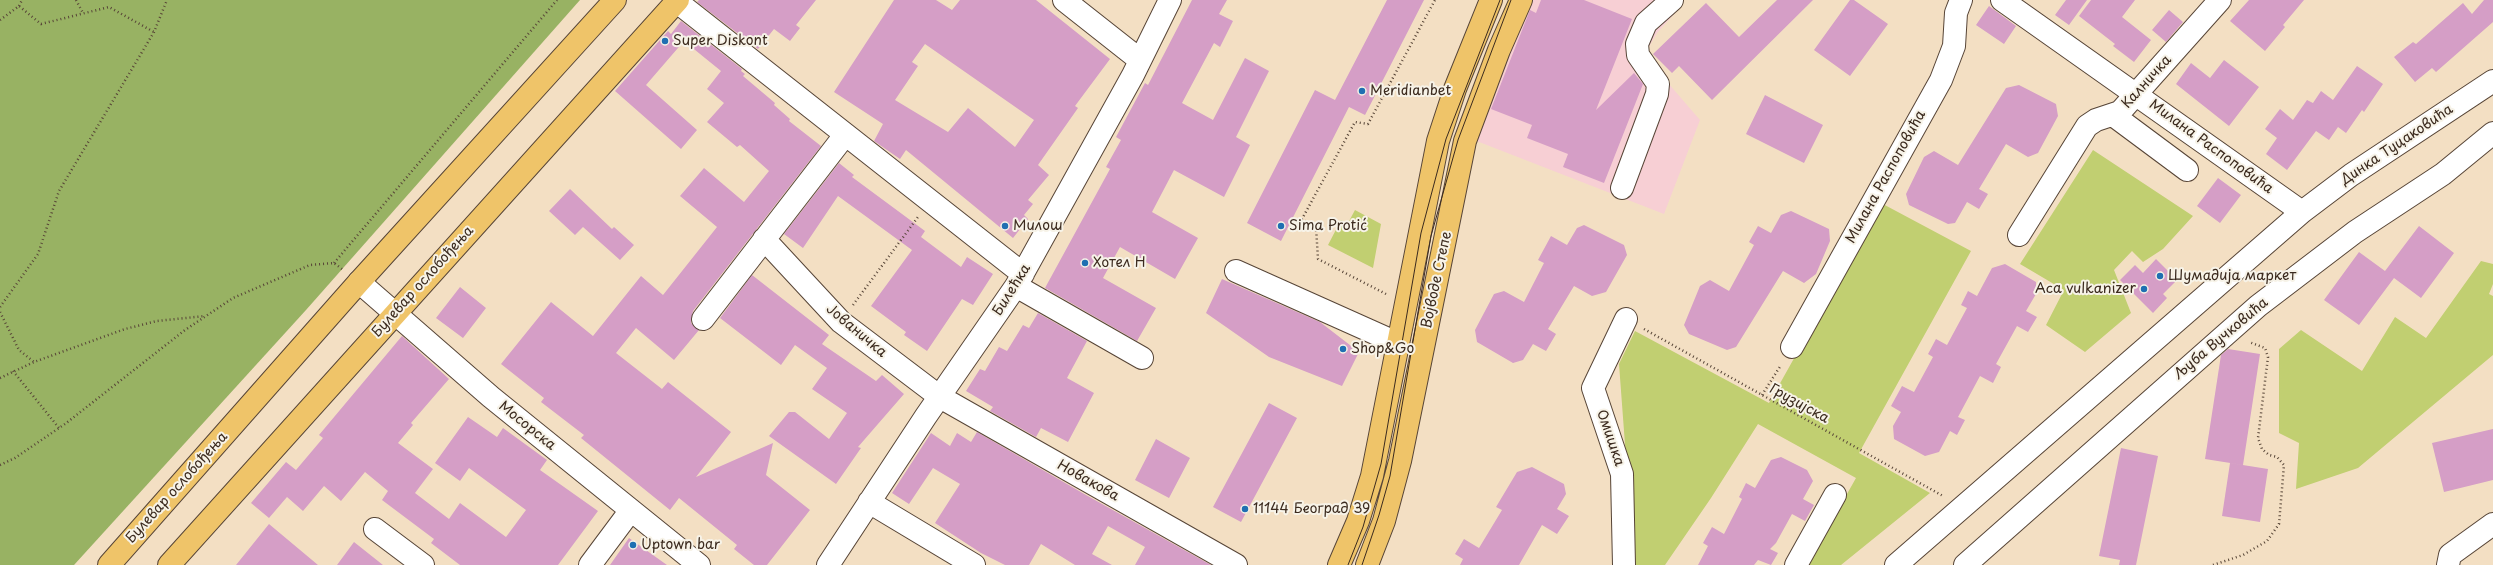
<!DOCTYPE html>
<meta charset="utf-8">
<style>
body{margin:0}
canvas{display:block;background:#f3dfc3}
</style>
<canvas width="2493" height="565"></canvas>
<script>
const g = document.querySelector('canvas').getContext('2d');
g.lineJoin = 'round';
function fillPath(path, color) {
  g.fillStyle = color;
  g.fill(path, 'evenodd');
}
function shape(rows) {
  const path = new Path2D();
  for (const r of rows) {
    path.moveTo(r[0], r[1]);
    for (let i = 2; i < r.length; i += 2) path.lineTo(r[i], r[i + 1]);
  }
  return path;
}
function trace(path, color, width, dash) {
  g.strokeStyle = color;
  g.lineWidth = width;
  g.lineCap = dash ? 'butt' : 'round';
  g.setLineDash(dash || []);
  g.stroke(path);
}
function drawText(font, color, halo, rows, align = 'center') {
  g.font = font + ' "Playpen Sans",sans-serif';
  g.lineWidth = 4;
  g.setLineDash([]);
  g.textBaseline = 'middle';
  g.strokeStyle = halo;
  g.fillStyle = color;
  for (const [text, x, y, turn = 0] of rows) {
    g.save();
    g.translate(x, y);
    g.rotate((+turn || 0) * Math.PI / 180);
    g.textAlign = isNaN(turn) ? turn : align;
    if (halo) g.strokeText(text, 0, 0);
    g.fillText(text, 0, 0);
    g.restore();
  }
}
fillPath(shape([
 [1530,0,1658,0,1675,13,1657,33,1646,52,1662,76,1700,120,1664,214,1474,140]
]), '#f7cfd4');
fillPath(shape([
 [2093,150,2193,216,2163,249,2143,262,2132,251,2114,270,2131,313,2085,352,2046,325,2064,290,2020,264],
 [1881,203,1971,251,1859,453,1930,493,1841,565,1807,565,1856,478,1758,424,1711,498,1665,565,1634,565,1619,364,1635,331,1769,403],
 [1355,210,1381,224,1373,268,1328,245,1341,220,1348,223],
 [2481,261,2493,264,2493,284,2489,294,2493,296,2493,355,2358,468,2296,489,2299,443,2279,433,2279,349,2301,330,2362,371,2395,317,2426,338]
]), '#c1cf71');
fillPath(shape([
 [0,0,580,0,306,310,74,565,0,565]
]), '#98b263');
fillPath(shape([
 [699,0,816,0,796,25,800,28,790,41,774,29,758,49,697,2],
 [894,0,936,0,952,10,960,0,1036,0,1110,59,1075,106,1078,108,1038,165,1049,175,1028,200,1033,204,1024,215,1028,219,1013,238,906,150,900,159,874,141,883,124,834,92],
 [925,44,1034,120,1015,147,968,108,948,132,895,100,918,66,912,62],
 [1192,0,1227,0,1219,14,1233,21,1220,47,1214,43,1182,103,1213,120,1245,58,1269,71,1236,137,1250,145,1224,197,1174,170,1152,212,1198,238,1175,279,1120,247,1103,278,1156,308,1137,341,1045,288,1110,169,1106,167,1121,140,1116,137,1145,83,1148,85],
 [1387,0,1424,0,1365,115,1349,107,1281,241,1247,223,1315,90,1335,100],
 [1541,0,1584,0,1632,19,1596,110,1634,73,1643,84,1604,183,1563,167,1568,154,1527,138,1532,125,1491,109,1530,10,1536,13],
 [1777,0,1813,0,1712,100,1679,66,1672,73,1653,54,1706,3,1739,37],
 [1850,0,1854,0,1888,24,1850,76,1814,50],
 [2066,0,2087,0,2069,25,2055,15],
 [2091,0,2135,0,2122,17,2151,40,2134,62,2113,46,2115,44,2079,16],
 [2249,0,2304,0,2283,25,2285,27,2265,51,2230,21],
 [2484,0,2493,0,2493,22,2436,72,2432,68,2415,82,2394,57,2413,42,2416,44,2463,3,2472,14],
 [1989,6,2016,26,2004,44,1976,25],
 [2169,10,2183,22,2166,42,2152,30],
 [681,21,742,69,741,71,745,74,743,76,775,103,774,105,790,119,789,121,821,146,693,311,691,323,699,330,674,360,636,328,616,353,662,389,668,382,731,432,696,477,773,443,766,475,810,510,767,565,754,565,734,549,737,545,679,498,670,510,581,438,584,435,541,402,544,398,501,364,551,302,593,336,641,276,663,295,717,227,680,196,704,168,744,202,769,171,740,145,737,147,707,122,724,103,707,89,721,71,684,41,646,85,697,130,681,149,615,91,668,31,671,34],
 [2224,60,2259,87,2229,126,2176,84,2191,63,2210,78],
 [2357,66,2383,84,2364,112,2362,110,2346,133,2338,127,2329,140,2316,131,2287,170,2266,154,2277,138,2265,129,2280,109,2293,120,2307,100,2313,103,2321,91,2333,100],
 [2019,85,2056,104,2058,116,2038,153,2028,157,2006,144,1979,189,1988,194,1979,209,1967,202,1955,223,1948,224,1909,205,1906,194,1924,157,1934,151,1958,165,2006,88],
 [1765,95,1823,125,1804,163,1746,134],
 [839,163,854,175,852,177,925,231,921,237,961,267,967,257,993,274,973,305,962,299,927,351,904,335,906,332,871,306,912,250,838,196,803,248,784,234],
 [2218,178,2241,195,2220,223,2197,206],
 [570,189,612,229,614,227,634,245,620,260,583,227,575,235,549,211],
 [1791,211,1829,229,1830,241,1816,274,1804,283,1783,271,1736,347,1727,350,1689,334,1684,325,1700,286,1710,280,1729,291,1754,245,1749,242,1758,226,1771,233,1781,215],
 [1584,225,1624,245,1627,255,1606,292,1592,296,1574,286,1548,329,1556,334,1546,351,1533,344,1523,360,1513,363,1477,342,1475,330,1494,294,1504,291,1524,302,1544,263,1538,260,1551,236,1567,245,1577,228],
 [2419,226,2454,253,2421,298,2394,278,2359,325,2324,300,2359,252,2385,271],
 [2156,259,2177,280,2163,294,2167,298,2153,313,2120,280,2135,265,2143,273],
 [2005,264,2036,282,2036,294,2026,311,2037,317,2028,332,2017,326,1996,364,2001,367,1993,383,1980,376,1958,417,1965,420,1957,435,1950,431,1939,452,1925,456,1894,439,1893,426,1901,412,1891,406,1902,386,1914,392,1933,357,1928,354,1936,339,1947,345,1967,308,1961,305,1968,291,1977,296,1992,268],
 [752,275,829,335,822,344,876,381,882,375,904,394,858,447,861,448,836,484,769,436,789,412,795,412,829,439,847,413,812,389,827,368,795,345,781,365,720,318],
 [1222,279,1320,322,1359,352,1342,386,1269,357,1206,313],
 [460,287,486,308,463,338,436,318],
 [1038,313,1087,341,1067,378,1094,393,1068,442,1041,428,1036,437,990,411,993,407,966,391,980,369,985,371,999,347,1007,351,1023,325,1029,328],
 [402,336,449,379,411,423,413,425,398,443,433,469,415,493,449,519,460,503,506,537,526,510,469,468,460,481,435,463,468,417,497,437,503,428,547,460,540,470,598,511,558,565,460,565,431,543,434,539,382,500,388,491,365,472,341,501,324,486,303,511,287,497,269,518,251,503,286,462,296,470,323,438,319,435],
 [2228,349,2260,354,2243,465,2205,459,2221,355],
 [1269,403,1297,418,1241,522,1213,507],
 [2493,429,2493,480,2444,492,2432,443],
 [977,432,1086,495,1211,565,1135,565,1145,547,1108,526,1092,554,1112,565,1075,565,1041,544,1029,565,1005,565,981,553,935,523,960,484,933,468,909,504,892,493,931,433,950,446,957,433,971,442],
 [1156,439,1190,458,1169,498,1135,480],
 [2121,448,2158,456,2136,565,2119,565,2120,560,2099,556],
 [1781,457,1807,470,1813,481,1803,499,1814,505,1805,521,1792,514,1776,543,1770,549,1778,553,1771,565,1758,560,1754,565,1698,565,1708,546,1703,543,1712,527,1724,534,1742,499,1739,497,1746,483,1755,488,1771,460],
 [2230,463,2268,469,2260,522,2222,516],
 [1532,467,1564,484,1566,494,1557,509,1569,516,1557,534,1542,525,1519,565,1460,565,1463,559,1455,554,1464,539,1479,548,1502,510,1496,507,1517,472],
 [269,524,318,565,236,565],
 [629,538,667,565,610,565],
 [354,542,383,565,337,565]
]), '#d59ec6');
const minor = shape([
 [1064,0,1140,60],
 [2002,0,2302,212],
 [676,1,1023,274],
 [2113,115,2187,170],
 [1622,188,1657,94,1658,84,1638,55,1637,44,1646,23,1672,0],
 [2019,235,2087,126,2096,120,2120,112,2220,0],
 [764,239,841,322,940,397,1236,565],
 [1236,271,1388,339,1398,341],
 [359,282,491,397,699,565],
 [1016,286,1142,358],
 [703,319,845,135],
 [1792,347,1941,80,1954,46,1956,13,1961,0],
 [869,502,974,565],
 [375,529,423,565],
 [590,565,631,510],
 [828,565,926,416,1016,286,1133,75,1170,0],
 [1624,565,1622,474,1593,388,1626,319],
 [1796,565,1835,495],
 [1896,565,2302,212,2351,175,2493,81],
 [1965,565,2258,306,2355,232,2443,174,2493,133],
 [2448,565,2450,555,2493,524]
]);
const major = shape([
 [109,565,359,282,615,0],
 [169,565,678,0],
 [1339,565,1358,521,1372,476,1438,141,1455,89,1491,0],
 [1367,565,1384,521,1400,461,1465,141,1499,50,1521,0]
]);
trace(minor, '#574537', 24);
trace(major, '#574537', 24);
trace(shape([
 [76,0,83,13],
 [19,6,22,0],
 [0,20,19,6,41,24,109,7,154,32],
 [334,263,557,0],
 [1386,294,1318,259,1316,227,1302,219,1355,122,1368,124,1435,0],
 [853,305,918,217],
 [0,307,38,254,59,191,154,32,167,0],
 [0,312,19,350,34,362],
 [1644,329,1943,496],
 [13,371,59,428],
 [0,378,34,362,125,329,157,321,205,316],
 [1762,395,1781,365],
 [0,465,15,458,65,424,185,330,233,298,310,265,334,263,342,269],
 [2213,565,2243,555,2267,541,2279,524,2284,465,2277,457,2269,455,2262,449,2258,438,2268,357,2265,348,2249,342]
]), '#574537', 2.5, [1, 3]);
trace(minor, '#fff', 22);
trace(major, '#efc469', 22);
trace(shape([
 [1348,565,1363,527,1381,464,1421,233,1446,139,1500,0],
 [1362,565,1379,515,1390,476,1431,236,1458,140,1511,0]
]), '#3b2a1e', 1);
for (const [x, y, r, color] of [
 [665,41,4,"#1f6fb2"],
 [1362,91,4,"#1f6fb2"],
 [1005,226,4,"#1f6fb2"],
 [1281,226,4,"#1f6fb2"],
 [1085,263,4,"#1f6fb2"],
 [2160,276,4,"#1f6fb2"],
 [2144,289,4,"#1f6fb2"],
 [1343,349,4,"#1f6fb2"],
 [1245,509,4,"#1f6fb2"],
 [633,545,4,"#1f6fb2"]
]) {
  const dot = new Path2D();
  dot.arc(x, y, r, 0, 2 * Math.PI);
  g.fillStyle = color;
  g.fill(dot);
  trace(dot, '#f7f3e8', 1.5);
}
drawText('14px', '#3b2a1e', '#f7f3e8', [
 ["Super Diskont",673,41],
 ["Meridianbet",1370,91],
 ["Милош",1013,226],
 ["Sima Protić",1289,226],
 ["Хотел Н",1093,263],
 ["Шумадија маркет",2168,276],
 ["Aca vulkanizer",2136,289,"right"],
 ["Shop&Go",1351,349],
 ["11144 Београд 39",1253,509],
 ["Uptown bar",641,545]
], 'left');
drawText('14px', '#3b2a1e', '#f7f3e8', [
 ["Калничка",2147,82,-48],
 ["Динка Туцаковића",2397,145,-34],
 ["Милана Распоповића",2211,147,36],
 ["Милана Распоповића",1886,177,-61],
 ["Војводе Степе",1437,280,-78],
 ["Булевар ослобођења",423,282,-48],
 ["Билећка",1012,290,-58],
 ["Јованичка",856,331,40],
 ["Љуба Вучковића",2221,339,-40],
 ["Грузијска",1799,404,29],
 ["Мосорска",527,426,39],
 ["Омишка",1610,438,71],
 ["Новакова",1088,481,29],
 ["Булевар ослобођења",177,488,-48]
]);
</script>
